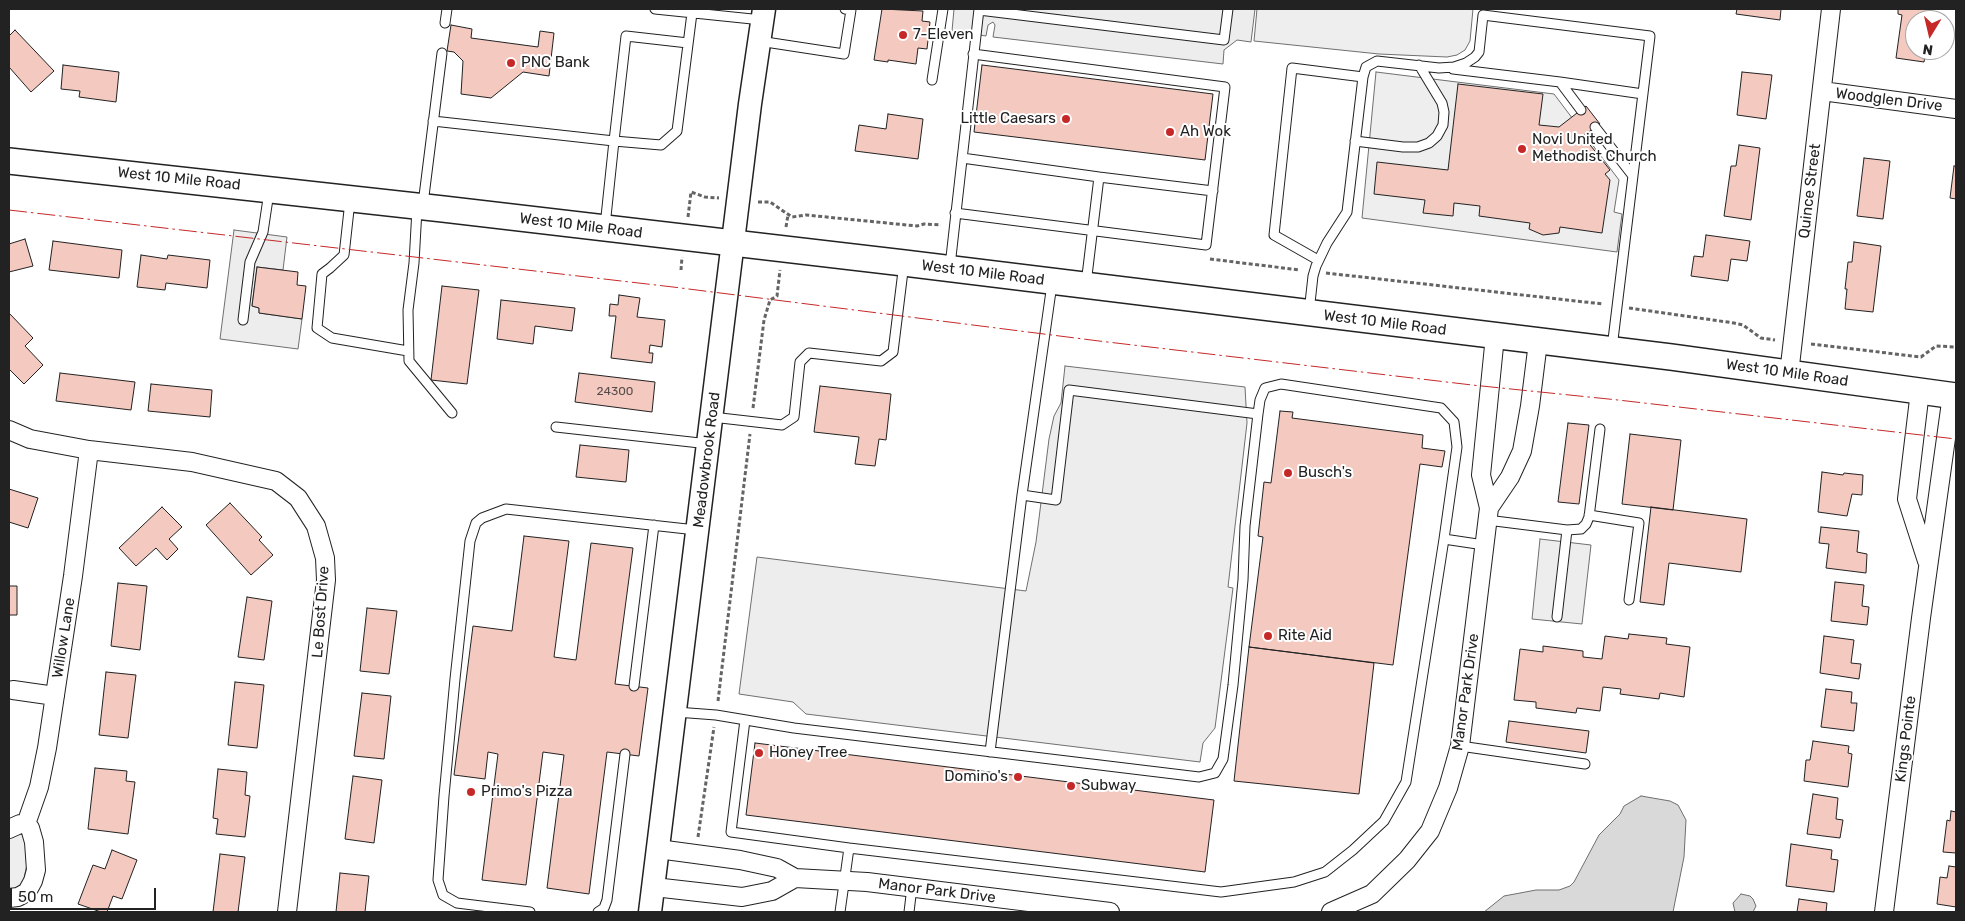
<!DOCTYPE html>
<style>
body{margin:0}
#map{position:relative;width:1965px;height:921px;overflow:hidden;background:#fff;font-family:Rubik,sans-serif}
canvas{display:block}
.frame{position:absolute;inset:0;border:10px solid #222;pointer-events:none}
.north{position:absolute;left:1905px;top:10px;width:50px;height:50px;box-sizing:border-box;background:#fff;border:1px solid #a7a7a7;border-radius:50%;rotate:189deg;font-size:14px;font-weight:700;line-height:20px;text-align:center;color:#222}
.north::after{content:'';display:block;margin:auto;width:18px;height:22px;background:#c62828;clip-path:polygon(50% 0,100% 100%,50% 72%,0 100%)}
.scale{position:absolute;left:10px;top:888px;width:146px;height:22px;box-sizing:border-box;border:2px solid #222;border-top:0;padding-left:6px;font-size:15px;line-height:18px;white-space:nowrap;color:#222;-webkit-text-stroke:4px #fff;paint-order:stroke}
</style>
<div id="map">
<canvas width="1965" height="921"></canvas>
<div class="frame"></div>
<div class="north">N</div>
<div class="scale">50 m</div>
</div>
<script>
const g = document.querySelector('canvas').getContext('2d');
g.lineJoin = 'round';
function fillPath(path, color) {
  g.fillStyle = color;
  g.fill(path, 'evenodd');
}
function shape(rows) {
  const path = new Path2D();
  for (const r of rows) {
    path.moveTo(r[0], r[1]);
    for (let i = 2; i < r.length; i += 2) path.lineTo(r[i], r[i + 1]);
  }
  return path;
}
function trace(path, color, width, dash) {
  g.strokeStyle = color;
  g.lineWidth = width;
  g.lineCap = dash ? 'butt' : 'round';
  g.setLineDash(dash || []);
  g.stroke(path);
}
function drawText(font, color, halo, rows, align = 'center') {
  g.font = font + ' Rubik,sans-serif';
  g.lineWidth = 4;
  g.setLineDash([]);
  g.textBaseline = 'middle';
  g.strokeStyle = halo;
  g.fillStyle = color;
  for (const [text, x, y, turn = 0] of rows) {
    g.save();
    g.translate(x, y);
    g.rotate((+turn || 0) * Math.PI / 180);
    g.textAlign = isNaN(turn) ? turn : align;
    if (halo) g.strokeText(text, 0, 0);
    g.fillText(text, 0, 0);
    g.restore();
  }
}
const green = shape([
 [1257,9,1473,9,1470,41,1465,50,1457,55,1447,57,1379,54,1254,41,1257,9],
 [1376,72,1554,94,1619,180,1614,212,1622,214,1617,252,1362,218,1376,72],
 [15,834,21,834,25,838,27,864,24,879,20,885,15,889,9,890,9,839,15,834]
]);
fillPath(green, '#eee');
trace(green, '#6f6f6f', 1);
const parking = shape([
 [954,9,1255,9,1251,42,1237,40,1224,50,1223,64,993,37,995,25,993,22,988,25,986,36,952,31,954,9],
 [234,230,287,237,283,270,257,267,252,306,259,308,259,313,302,319,298,349,220,339,234,230],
 [1065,366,1245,387,1247,423,1228,587,1233,588,1215,728,1203,743,1200,762,806,714,793,702,739,694,757,557,1026,591,1036,542,1049,439,1054,416,1061,403,1065,366],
 [1540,539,1591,545,1582,624,1532,619,1540,539]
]);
fillPath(parking, '#ededed');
trace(parking, '#6f6f6f', 1);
const water = shape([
 [1641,796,1670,801,1678,805,1686,820,1684,857,1673,912,1484,912,1504,896,1536,890,1559,890,1570,886,1574,882,1599,835,1620,814,1624,806,1641,796],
 [1741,894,1750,896,1753,899,1756,906,1753,912,1735,912,1733,903,1741,894]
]);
fillPath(water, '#d9d9d9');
trace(water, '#6f6f6f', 1);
const building = shape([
 [882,9,923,11,922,21,930,22,927,49,918,48,916,64,888,60,888,62,874,60,882,9],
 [1737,9,1781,9,1780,20,1736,14,1737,9],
 [1898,9,1932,9,1930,20,1915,20,1915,50,1926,50,1924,62,1896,58,1902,15,1898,14,1898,9],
 [451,25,472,29,471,38,538,47,540,31,554,33,549,76,523,72,491,98,461,94,463,61,454,52,447,51,451,25],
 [15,30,54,71,31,92,9,67,9,36,15,30],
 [63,65,119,72,116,102,79,97,80,91,61,89,63,65],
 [982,65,1213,94,1205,160,974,132,982,65],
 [1742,72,1772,75,1766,119,1737,115,1742,72],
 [1458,84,1543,94,1539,125,1559,127,1586,106,1600,124,1583,136,1610,170,1605,174,1610,180,1602,233,1560,227,1559,233,1543,235,1529,229,1530,223,1479,216,1480,206,1454,203,1453,216,1423,213,1425,200,1374,194,1377,162,1448,170,1458,84],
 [888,114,923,119,918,159,855,151,859,125,886,129,888,114],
 [1739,145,1760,148,1751,220,1724,216,1731,166,1736,166,1739,145],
 [1864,158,1890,161,1883,219,1857,216,1864,158],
 [1954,166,1956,166,1956,199,1950,198,1954,166],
 [1706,235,1750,241,1747,261,1731,259,1728,281,1691,276,1694,256,1703,257,1706,235],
 [25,239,33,266,9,272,9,244,25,239],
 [53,241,122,250,119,278,49,270,53,241],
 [1854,242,1881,246,1873,312,1845,309,1847,289,1845,289,1848,262,1852,262,1854,242],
 [141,255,167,259,168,255,210,260,207,288,166,283,165,290,137,287,141,255],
 [257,267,298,272,297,285,306,286,302,319,259,313,259,308,252,306,257,267],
 [442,286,479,290,467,384,431,380,442,286],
 [619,295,640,298,637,317,665,320,662,347,650,345,649,353,653,353,652,363,611,358,616,316,609,316,610,304,618,305,619,295],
 [501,300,575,308,572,331,535,326,533,344,497,339,501,300],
 [9,313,33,338,25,346,43,365,24,384,9,369,9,313],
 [60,373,135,382,131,410,56,401,60,373],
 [579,373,655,382,652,412,575,402,579,373],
 [151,384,212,390,210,417,148,411,151,384],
 [820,386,891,394,886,440,879,439,875,466,855,464,859,437,814,432,820,386],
 [1280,411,1293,412,1292,418,1423,435,1422,448,1445,451,1442,467,1420,464,1393,665,1249,647,1263,537,1258,536,1264,482,1271,483,1280,411],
 [1568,423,1589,425,1579,504,1558,502,1568,423],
 [1630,434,1681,440,1673,510,1622,504,1630,434],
 [580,445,629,450,626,482,576,477,580,445],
 [1822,472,1843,475,1844,473,1863,475,1862,495,1852,494,1847,516,1818,512,1822,472],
 [9,489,38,498,28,528,9,522,9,489],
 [230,503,262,537,259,540,273,555,251,575,206,525,230,503],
 [162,507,182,527,169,539,178,549,167,560,156,548,136,566,119,548,162,507],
 [1651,507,1747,519,1741,572,1669,563,1664,605,1640,602,1651,507],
 [1821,527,1859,531,1857,552,1867,554,1866,573,1826,568,1829,544,1819,543,1821,527],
 [524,536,569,541,554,657,576,660,591,543,633,548,615,684,648,688,639,756,607,752,589,894,547,888,564,755,543,752,526,885,482,880,498,754,488,752,485,779,454,775,473,626,512,631,524,536],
 [1835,582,1864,585,1862,606,1869,607,1867,625,1831,621,1835,582],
 [118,583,147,586,140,650,111,646,118,583],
 [9,586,17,586,17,615,9,615,9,586],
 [247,597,272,601,264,660,238,657,247,597],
 [367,608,397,611,389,674,360,671,367,608],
 [1629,634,1667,638,1666,644,1690,647,1684,697,1660,693,1659,699,1620,694,1621,689,1603,687,1600,711,1577,708,1576,713,1536,708,1536,702,1514,700,1520,649,1543,652,1543,646,1583,651,1583,657,1602,659,1605,636,1628,639,1629,634],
 [1824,636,1854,640,1851,663,1861,664,1859,679,1820,673,1824,636],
 [1249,647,1374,663,1359,794,1234,781,1249,647],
 [106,672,136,675,128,738,99,735,106,672],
 [235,682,264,685,257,748,228,745,235,682],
 [1826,689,1852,692,1851,703,1857,703,1854,731,1821,727,1826,689],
 [362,693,391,696,384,759,354,756,362,693],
 [1509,721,1589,731,1586,753,1506,742,1509,721],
 [1813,741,1849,746,1848,753,1852,754,1848,787,1804,781,1806,760,1810,760,1813,741],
 [755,743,1214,800,1205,872,746,815,755,743],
 [95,768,127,771,126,781,135,782,128,834,88,829,95,768],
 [218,769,247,772,245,795,250,796,245,837,216,834,218,819,213,818,218,769],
 [353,776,382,780,374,843,345,839,353,776],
 [1813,794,1838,798,1836,819,1843,820,1840,838,1807,834,1813,794],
 [1951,811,1956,812,1956,853,1943,852,1947,820,1950,821,1951,811],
 [1791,844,1832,850,1831,859,1838,860,1834,892,1786,886,1791,844],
 [112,850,137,860,122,899,113,896,107,912,101,912,78,904,93,865,105,869,112,850],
 [220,854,245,857,238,912,213,912,220,854],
 [1949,866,1956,867,1956,907,1937,904,1940,877,1947,878,1949,866],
 [340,873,369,876,365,912,336,912,340,873],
 [1799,899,1827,903,1826,912,1797,912,1799,899]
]);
fillPath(building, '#f3c9c0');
trace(building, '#222', 1);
const service = shape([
 [655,9,762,20],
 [979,10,1224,40,1228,9],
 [445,23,447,9],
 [759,41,844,54,851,10,845,9],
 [1453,69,1560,82,1581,110],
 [932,80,943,9],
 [1560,82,1643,94],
 [433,121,614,141,626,36,688,43],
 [1595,127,1633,176],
 [1355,141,1403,147,1418,147,1429,143,1437,136,1443,125,1444,112,1442,103,1419,65],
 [962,158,1099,177,1086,284],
 [1099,177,1213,191],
 [350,201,344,255,330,268,322,274,317,328,332,338,408,351],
 [423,204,442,53],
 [417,209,414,263,408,310,409,361,452,413],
 [955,213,1206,245,1225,87,973,54],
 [605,226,614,141,661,145,677,131,692,13],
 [1318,260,1274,235,1292,68,1363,77],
 [950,266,979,9],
 [1309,312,1313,276,1316,266,1327,243,1347,212,1363,77,1366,67,1377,61,1439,68,1454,67,1466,63,1475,57,1479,52,1483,15,1650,36,1612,348],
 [243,320,250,262,263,232,269,192],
 [712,417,782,425,794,417,800,362,809,353,881,361,893,352,904,263],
 [556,427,709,444],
 [1589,515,1639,523,1629,600],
 [1487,520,1567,530,1557,617],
 [1567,530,1581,529,1586,524,1589,517,1600,429],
 [1444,539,1484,545],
 [634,686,654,525],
 [676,712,716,715,794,728,1199,777,1215,773,1223,759,1233,685,1243,580,1245,526,1258,414,1069,390,1056,500,1022,495],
 [745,720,731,832,849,848,1221,892,1294,882,1325,872,1353,850,1384,821,1406,782,1444,539,1457,447,1454,422,1441,408,1281,384,1265,388,1260,400,1258,414],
 [1460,746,1585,764],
 [990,752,1022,495,1052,284],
 [530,912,457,903,443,895,438,880,444,796,455,679,470,541,476,523,482,518,506,509,696,530],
 [598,912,604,908,607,900,625,754],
 [840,912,849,848],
 [909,912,912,887]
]);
const minor = shape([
 [1822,91,1956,109],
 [1789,374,1831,9],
 [1920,391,1907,499,1927,561],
 [9,430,30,439,89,450,192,462,276,481,298,498,316,526,325,558,326,580,287,912],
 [1489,508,1481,475,1495,336],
 [13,690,55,696],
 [26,824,39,787,47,748,73,576,89,450],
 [9,829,20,824,26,824,30,828,34,842,36,870,33,881,27,892,18,897,9,898],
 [658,849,740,860,777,868,795,878,867,882,1110,912],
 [654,887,742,897,772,891,795,878],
 [1331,912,1372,894,1407,860,1430,831,1448,788,1460,746,1489,508,1510,477,1522,451,1530,406,1538,342],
 [1884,912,1921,618,1952,395]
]);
const tertiary = shape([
 [650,912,750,104,764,9]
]);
const secondary = shape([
 [9,161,443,209,904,263,1671,357,1956,396]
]);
trace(service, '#222', 11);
trace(minor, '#222', 20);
trace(tertiary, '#222', 25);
trace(secondary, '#222', 28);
trace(shape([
 [758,202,770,202,792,217,806,215,917,226,924,224,941,225],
 [688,217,691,192,705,197,719,198],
 [786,227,788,215],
 [1210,259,1300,270],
 [681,270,682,257],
 [1326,273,1603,304],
 [1629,308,1734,323,1743,325,1761,338,1775,340],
 [1811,344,1921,357,1936,346,1956,347],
 [753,408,764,320,770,300,777,296,780,270],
 [718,701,750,434],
 [698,837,714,727]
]), '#646464', 3, [4, 2.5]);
trace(service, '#fff', 9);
trace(minor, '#fff', 18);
trace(tertiary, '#fff', 22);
trace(secondary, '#fff', 25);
trace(shape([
 [9,210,673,287,1099,341,1472,385,1618,400,1956,439]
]), '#c62828', 1, [18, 4, 2.5, 4]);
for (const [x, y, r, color] of [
 [903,35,5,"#c62828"],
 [511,63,5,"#c62828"],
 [1066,119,5,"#c62828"],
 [1170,132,5,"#c62828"],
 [1522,149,5,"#c62828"],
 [1288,473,5,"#c62828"],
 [1268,636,5,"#c62828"],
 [759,753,5,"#c62828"],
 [1018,777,5,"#c62828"],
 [1071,786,5,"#c62828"],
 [471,792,5,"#c62828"]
]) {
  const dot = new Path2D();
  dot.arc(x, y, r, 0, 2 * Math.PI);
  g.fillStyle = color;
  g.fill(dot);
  trace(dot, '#fff', 2);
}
drawText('12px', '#564c4a', null, [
 ["24300",615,392]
]);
drawText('15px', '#222', '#fff', [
 ["7-Eleven",913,35],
 ["PNC Bank",521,63],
 ["Little Caesars",1056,119,"right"],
 ["Ah Wok",1180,132],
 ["Novi United",1532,140],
 ["Methodist Church",1532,157],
 ["Busch's",1298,473],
 ["Rite Aid",1278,636],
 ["Honey Tree",769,753],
 ["Domino's",1008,777,"right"],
 ["Subway",1081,786],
 ["Primo's Pizza",481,792]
], 'left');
drawText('15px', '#222', '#fff', [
 ["Woodglen Drive",1889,100,7],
 ["West 10 Mile Road",179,179,6],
 ["Quince Street",1810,191,-83],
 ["West 10 Mile Road",581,226,7],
 ["West 10 Mile Road",983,273,7],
 ["West 10 Mile Road",1385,323,7],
 ["West 10 Mile Road",1787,373,8],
 ["Meadowbrook Road",707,460,-83],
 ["Le Bost Drive",321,612,-86],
 ["Willow Lane",64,638,-81],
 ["Manor Park Drive",1466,692,-82],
 ["Kings Pointe",1906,739,-83],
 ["Manor Park Drive",937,891,7]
]);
</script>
